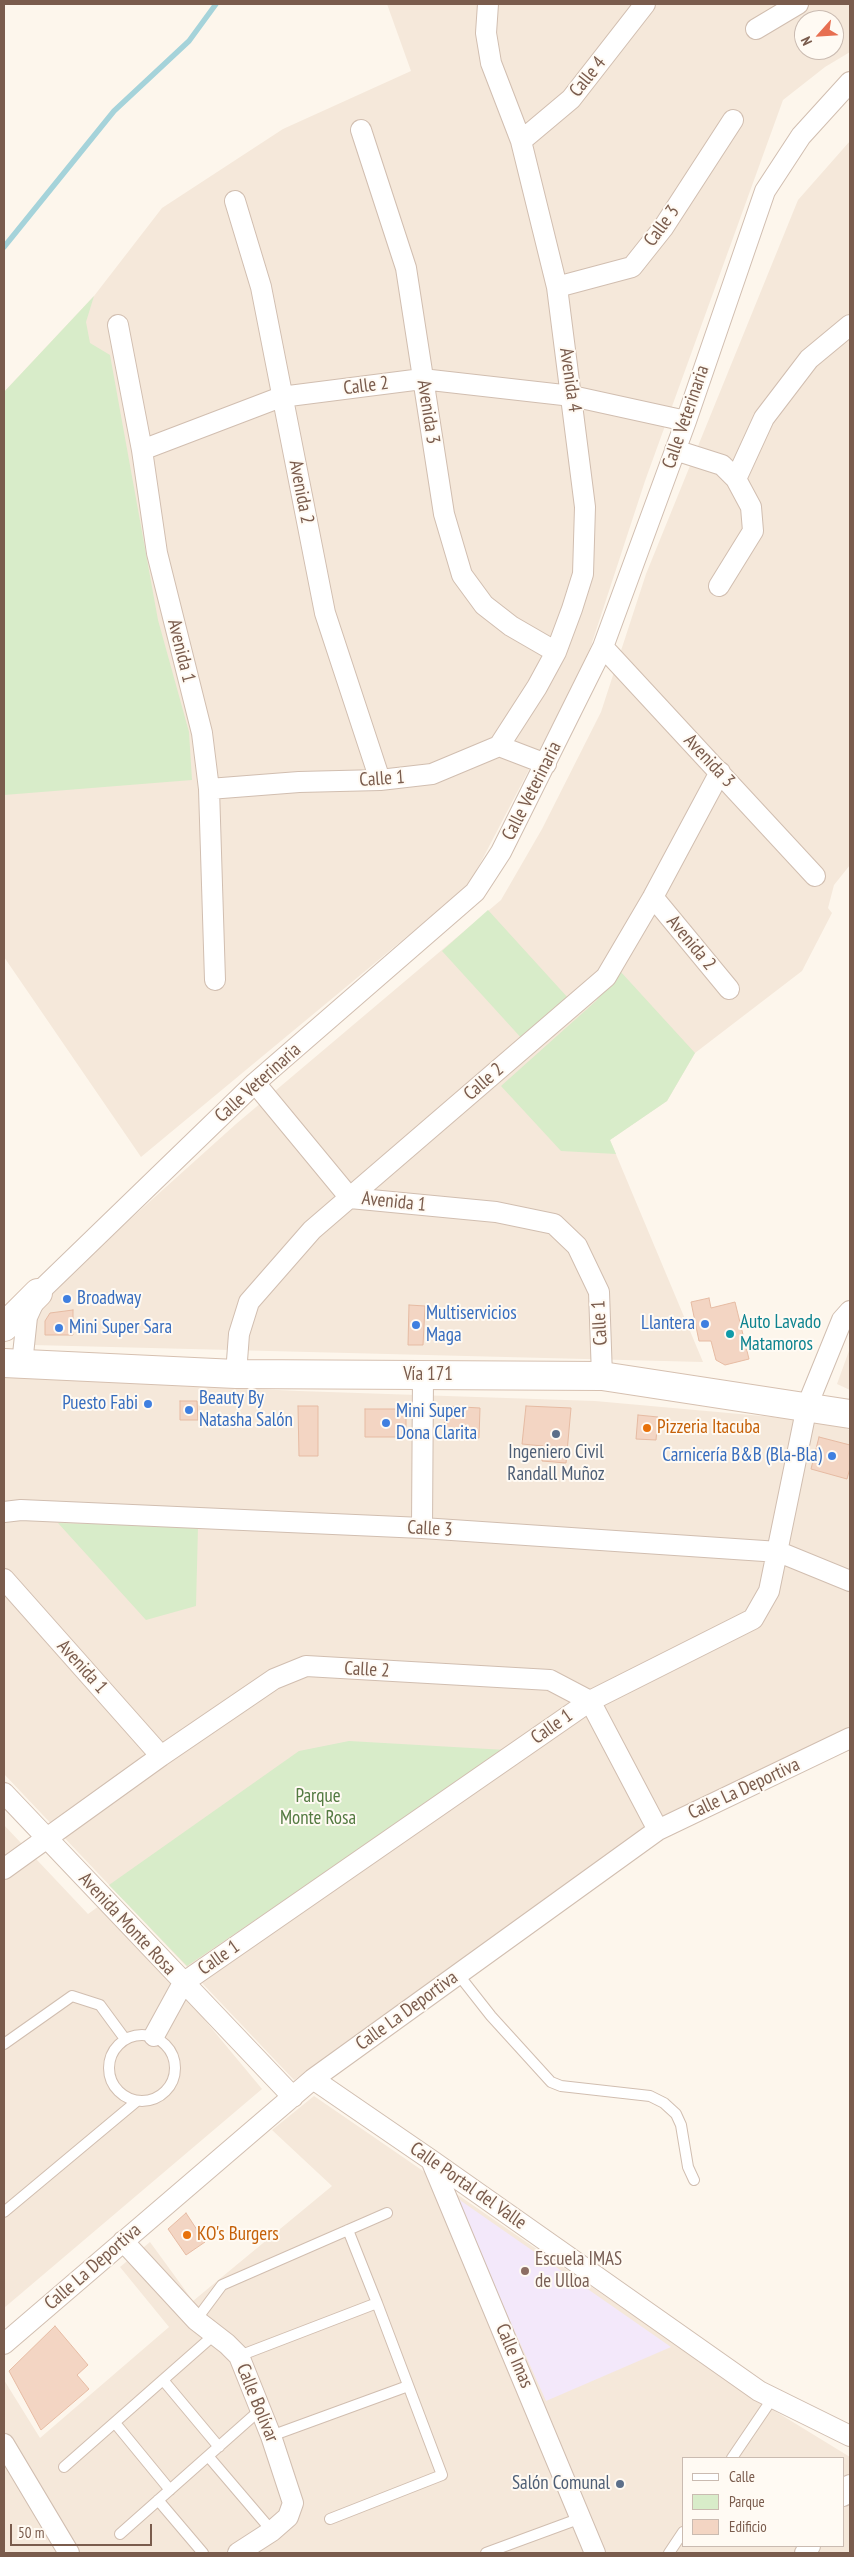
<!DOCTYPE html>
<html>
<head>
<meta charset="utf-8">
<style>
	body { margin:0 }
	#map { position:relative; width:854px; height:2557px; overflow:hidden; background:#fdf6ec; font-family:"PT Sans Narrow",sans-serif }
	canvas { display:block }
	.frame { position:absolute; inset:0; border:5px solid #7a5c4d; pointer-events:none }
	.legend { position:absolute; left:682px; top:2457px; width:162px; height:90px; box-sizing:border-box; background:#fffaf3; border:1px solid #cabbb1; margin:0; padding:6px 9px; list-style:none; font-size:15px; color:#7a5c4d }
	.legend li { display:flex; align-items:center; gap:10px; height:25px }
	.legend b { width:25px; border:1px solid #cabbb1 }
	.north { position:absolute; left:794px; top:10px; width:50px; height:50px; box-sizing:border-box; background:#fffaf3; border:1px solid #cabbb1; border-radius:50%; rotate:244deg; font-size:14px; font-weight:700; line-height:20px; text-align:center; color:#7a5c4d }
	.north::after { content:''; display:block; margin:auto; width:18px; height:22px; background:#e76f51; clip-path:polygon(50% 0,100% 100%,50% 72%,0 100%) }
	.scale { position:absolute; left:10px; top:2524px; width:142px; height:22px; box-sizing:border-box; border:2px solid #7a5c4d; border-top:0; padding-left:6px; font-size:15px; line-height:18px; white-space:nowrap; color:#7a5c4d; -webkit-text-stroke:4px #fffaf3; paint-order:stroke }
</style>
</head>
<body>
<div id="map">
<canvas width="854" height="2557"></canvas>
<div class="frame"></div>
<ul class="legend">
<li><b style="height:6px;background:#fff"></b>Calle</li>
<li><b style="height:14px;background:#d8ecc9"></b>Parque</li>
<li><b style="height:14px;background:#f3d5c3"></b>Edificio</li>
</ul>
<div class="north">N</div>
<div class="scale">50 m</div>
</div>
<script>
const c = document.querySelector('canvas').getContext('2d');
c.lineJoin = 'round';
function paint(path, color) {
  c.fillStyle = color;
  c.fill(path, 'evenodd');
}
function toPath(rows) {
  const path = new Path2D();
  for (const r of rows) {
    if (r.length === 3) {
      path.moveTo(r[0] + r[2], r[1]);
      path.arc(r[0], r[1], r[2], 0, 2 * Math.PI);
      continue;
    }
    path.moveTo(r[0], r[1]);
    for (let i = 2; i < r.length; i += 2) path.lineTo(r[i], r[i + 1]);
  }
  return path;
}
function strokePath(path, color, width, dash) {
  c.strokeStyle = color;
  c.lineWidth = width;
  c.lineCap = dash ? 'butt' : 'round';
  c.setLineDash(dash || []);
  c.stroke(path);
}
function drawText(font, color, halo, rows, align = 'center') {
  c.font = font + ' "PT Sans Narrow",sans-serif';
  c.lineWidth = 4;
  c.setLineDash([]);
  c.textBaseline = 'middle';
  c.strokeStyle = halo;
  c.fillStyle = color;
  for (const [text, x, y, turn = 0] of rows) {
    c.save();
    c.translate(x, y);
    c.rotate((+turn || 0) * Math.PI / 180);
    c.textAlign = isNaN(turn) ? turn : align;
    if (halo) c.strokeText(text, 0, 0);
    c.fillText(text, 0, 0);
    c.restore();
  }
}
paint(toPath([
	[387,4,850,4,850,52,825,67,783,100,645,481,587,658,469,885,141,1157,4,957,4,392,94,296,162,208,283,129,411,71],
	[804,20,834,20,834,50,804,50],
	[850,141,850,865,834,885,828,908,832,913,802,971,695,1053,667,1101,610,1140,703,1362,33,1345,34,1322,57,1285,236,1124,501,900,542,829,601,712,646,574,798,200],
	[850,1348,850,1390,837,1384],
	[4,1377,299,1391,595,1401,829,1422,850,1430,850,1732,653,1827,294,2080,4,1774],
	[4,1825,88,1914,106,1901,262,2089,4,2308],
	[314,2096,752,2397,850,2457,850,2553,4,2553,4,2380,40,2438,169,2327,120,2267,150,2242,193,2301,332,2186,272,2130],
	[683,2458,843,2458,843,2546,683,2546]
]), '#f5e8da');
paint(toPath([
	[454,2196,671,2347,546,2401]
]), '#f3e8fa');
paint(toPath([
	[94,296,86,322,90,343,110,355,158,620,189,732,192,780,4,795,4,392],
	[488,910,569,999,524,1041,442,951],
	[620,971,695,1053,667,1101,610,1140,616,1154,561,1151,501,1086,596,1001],
	[58,1523,198,1527,196,1606,146,1620],
	[349,1741,506,1750,187,1966,109,1885,299,1751]
]), '#d8ecc9');
strokePath(toPath([
	[4,247,114,111,189,41,216,4]
]), '#a5d3da', 5.5);
const building = toPath([
	[709,1298,711,1308,735,1302,749,1359,725,1365,716,1360,711,1341,699,1341,691,1302,709,1298],
	[409,1305,425,1306,423,1345,408,1345,409,1305],
	[73,1310,73,1335,45,1335,45,1321,50,1313,73,1310],
	[180,1401,197,1401,198,1420,180,1420,180,1401],
	[298,1406,318,1406,318,1456,299,1456,298,1406],
	[445,1406,480,1408,479,1438,444,1436,445,1406],
	[526,1406,571,1408,566,1463,542,1461,543,1446,522,1444,526,1406],
	[365,1409,406,1409,406,1437,365,1437,365,1409],
	[638,1415,658,1417,656,1440,636,1439,638,1415],
	[819,1437,850,1445,850,1468,847,1479,811,1469,819,1437],
	[186,2213,205,2242,186,2255,168,2229,186,2213],
	[55,2326,88,2365,77,2375,89,2389,41,2430,9,2371,55,2326]
]);
paint(building, '#f3d5c3');
strokePath(building, '#e6bba3', 1);
const lane = toPath([
	[458,1974,491,2016,551,2082,561,2086,650,2096,664,2103,676,2114,681,2125,688,2167,694,2180],
	[142,2068,33],
	[4,2044,72,1996,100,2005,125,2039],
	[4,2212,137,2101],
	[348,2230,377,2303],
	[196,2320,222,2285,387,2213],
	[239,2356,377,2303,442,2475,330,2519],
	[163,2380,219,2447],
	[115,2423,170,2490],
	[271,2436,408,2386],
	[208,2456,272,2531],
	[732,2458,772,2399],
	[64,2467,214,2335],
	[158,2500,203,2553],
	[120,2534,260,2410],
	[486,2553,581,2518],
	[669,2553,683,2532]
]);
const street = toPath([
	[488,4,486,33,491,63,521,141,557,287,585,507,583,574,572,609,556,652,537,687,499,746],
	[756,29,798,4],
	[361,130,406,268,444,514,462,575,484,605,511,626,556,652],
	[521,141,571,99,645,4],
	[235,201,261,287,325,613,380,780],
	[557,287,632,267,663,228,733,120],
	[118,325,142,450,157,553,202,733,209,789,215,980],
	[142,450,281,397,422,379,572,396,686,421],
	[675,450,722,465,736,479,751,507,753,531,719,586],
	[736,479,764,418,809,359,850,325],
	[603,647,815,876],
	[209,789,299,782,380,780,432,774,499,746,546,764],
	[653,897,729,989],
	[255,1083,350,1198,496,1212,554,1224,577,1246,599,1292,602,1376],
	[22,1364,27,1317,38,1293,255,1083,475,892,501,852,603,647,686,421,765,191,801,136,850,82],
	[236,1374,239,1334,249,1302,312,1230,606,977,653,897,720,772],
	[4,1512,21,1510,422,1528,779,1552,850,1581],
	[422,1528,423,1375],
	[4,1579,161,1756],
	[4,1793,293,2097],
	[4,1869,161,1756,274,1679,306,1666,550,1680,590,1701,658,1830],
	[154,2036,183,1983,590,1701,753,1619,769,1591,807,1406,842,1320,850,1311],
	[313,2079,431,2160,759,2391,850,2436],
	[431,2160,595,2553],
	[123,2241,196,2320,227,2344,239,2356,271,2436,293,2503,288,2517,272,2531,238,2553],
	[4,2344,313,2079,658,1830,850,1738],
	[4,2444,69,2553],
	[843,2496,850,2485],
	[805,2553,810,2546]
]);
const secondary = toPath([
	[4,1327,38,1293],
	[4,1363,236,1374,602,1376,850,1414]
]);
strokePath(lane, '#d1beb0', 12);
strokePath(street, '#d1beb0', 22);
strokePath(secondary, '#d6c0b0', 30);
strokePath(lane, '#fff', 10);
strokePath(street, '#fff', 20);
strokePath(secondary, '#fff', 28);
for (const [x, y, r, color] of [
	[67,1299,5,"#3f7fe0"],
	[705,1324,5,"#3f7fe0"],
	[416,1325,5,"#3f7fe0"],
	[59,1328,5,"#3f7fe0"],
	[730,1334,5,"#0f9aa8"],
	[148,1404,5,"#3f7fe0"],
	[189,1410,5,"#3f7fe0"],
	[386,1423,5,"#3f7fe0"],
	[647,1428,5,"#e8710a"],
	[556,1434,5,"#5c6f8a"],
	[832,1456,5,"#3f7fe0"],
	[187,2235,5,"#e8710a"],
	[525,2271,5,"#8d6e63"],
	[620,2484,5,"#5c6f8a"]
]) {
  const dot = new Path2D();
  dot.arc(x, y, r, 0, 2 * Math.PI);
  c.fillStyle = color;
  c.fill(dot);
  strokePath(dot, '#fffaf3', 2);
}
drawText('19px', '#7a5c4d', '#fffaf3', [
	["Calle 4",588,77,-51],
	["Calle 3",662,226,-54],
	["Avenida 4",570,380,82],
	["Calle 2",366,386,-7],
	["Avenida 3",428,412,81],
	["Calle Veterinaria",686,417,-71],
	["Avenida 2",301,492,79],
	["Avenida 1",181,651,76],
	["Avenida 3",709,761,47],
	["Calle 1",382,779,-4],
	["Calle Veterinaria",532,791,-63],
	["Avenida 2",691,943,50],
	["Calle 2",484,1082,-41],
	["Calle Veterinaria",258,1083,-42],
	["Avenida 1",394,1202,6],
	["Calle 1",600,1323,-93],
	["Vía 171",428,1375],
	["Calle 3",430,1529,3],
	["Avenida 1",82,1667,48],
	["Calle 2",367,1670,3],
	["Calle 1",552,1727,-35],
	["Calle La Deportiva",744,1789,-25],
	["Avenida Monte Rosa",127,1924,47],
	["Calle 1",219,1958,-35],
	["Calle La Deportiva",407,2011,-36],
	["Calle Portal del Valle",468,2186,35],
	["Calle La Deportiva",93,2267,-41],
	["Calle Imas",514,2356,67],
	["Calle Bolívar",257,2403,68]
]);
drawText('19px', '#366cbe', '#fffaf3', [
	["Broadway",77,1299],
	["Multiservicios",426,1314],
	["Maga",426,1336],
	["Llantera",695,1324,"right"],
	["Mini Super Sara",69,1328],
	["Beauty By",199,1399],
	["Natasha Salón",199,1421],
	["Puesto Fabi",138,1404,"right"],
	["Mini Super",396,1412],
	["Dona Clarita",396,1434],
	["Carnicería B&B (Bla-Bla)",822,1456,"right"]
], 'left');
drawText('19px', '#0d838f', '#fffaf3', [
	["Auto Lavado",740,1323],
	["Matamoros",740,1345]
], 'left');
drawText('19px', '#c56008', '#fffaf3', [
	["Pizzeria Itacuba",657,1428],
	["KO's Burgers",197,2235]
], 'left');
drawText('19px', '#4e5e75', '#fffaf3', [
	["Ingeniero Civil",556,1453],
	["Randall Muñoz",556,1475],
	["Salón Comunal",610,2484,"right"]
]);
drawText('19px', '#537a41', '#fffaf3', [
	["Parque",318,1797],
	["Monte Rosa",318,1819]
]);
drawText('19px', '#785e54', '#fffaf3', [
	["Escuela IMAS",535,2260],
	["de Ulloa",535,2282]
], 'left');
</script>
</body>
</html>
